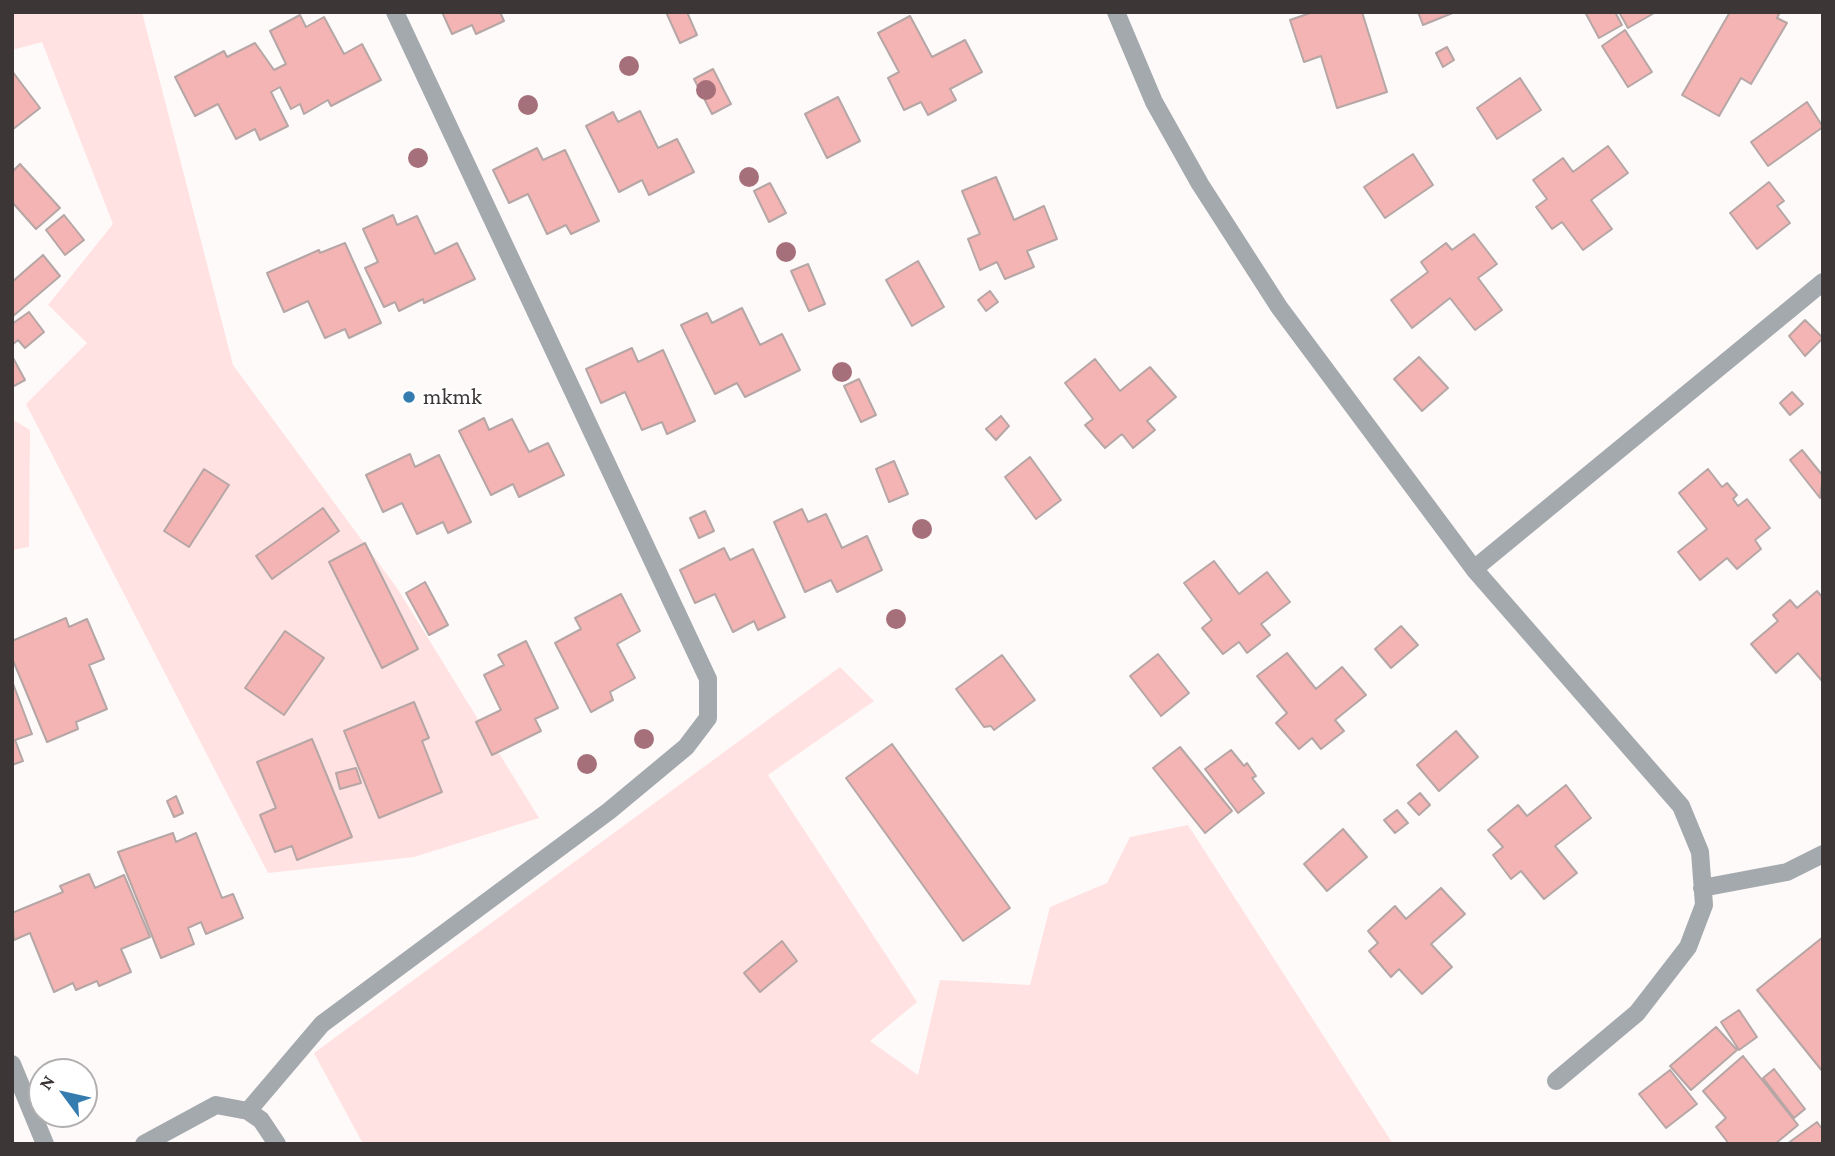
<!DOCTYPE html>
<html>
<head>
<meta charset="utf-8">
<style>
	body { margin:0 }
	#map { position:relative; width:1835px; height:1156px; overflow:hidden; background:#fefafa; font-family:"Crimson Pro",serif }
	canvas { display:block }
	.frame { position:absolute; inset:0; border:14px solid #3d3636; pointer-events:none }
	.north { position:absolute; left:28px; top:1058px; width:70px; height:70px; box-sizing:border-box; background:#fff; border:2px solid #b1afaf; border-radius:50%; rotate:303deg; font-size:19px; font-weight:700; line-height:28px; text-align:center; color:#3d3636 }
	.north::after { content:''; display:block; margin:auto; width:24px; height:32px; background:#347bb0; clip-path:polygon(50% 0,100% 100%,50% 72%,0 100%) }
</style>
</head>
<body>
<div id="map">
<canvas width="1835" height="1156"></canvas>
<div class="frame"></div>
<div class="north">N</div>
</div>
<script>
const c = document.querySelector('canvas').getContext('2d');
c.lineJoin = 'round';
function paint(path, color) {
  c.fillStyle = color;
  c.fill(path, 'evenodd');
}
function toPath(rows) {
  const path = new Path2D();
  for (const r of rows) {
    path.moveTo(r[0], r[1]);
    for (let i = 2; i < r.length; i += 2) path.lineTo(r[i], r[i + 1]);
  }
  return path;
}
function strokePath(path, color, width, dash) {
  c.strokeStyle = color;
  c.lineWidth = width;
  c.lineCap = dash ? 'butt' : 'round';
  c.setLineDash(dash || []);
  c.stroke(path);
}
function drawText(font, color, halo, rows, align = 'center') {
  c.font = font + ' "Crimson Pro",serif';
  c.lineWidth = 5;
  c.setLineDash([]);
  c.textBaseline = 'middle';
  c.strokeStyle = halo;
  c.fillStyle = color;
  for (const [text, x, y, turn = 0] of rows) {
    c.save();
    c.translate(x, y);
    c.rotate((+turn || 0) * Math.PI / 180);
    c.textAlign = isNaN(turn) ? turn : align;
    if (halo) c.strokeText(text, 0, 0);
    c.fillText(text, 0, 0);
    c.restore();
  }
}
paint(toPath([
	[12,12,142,12,233,365,397,588,539,818,414,857,268,873,26,404,87,343,48,305,113,224,42,42,12,50],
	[12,419,30,430,29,547,12,550],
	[840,667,874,701,768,775,917,1002,870,1041,918,1075,940,980,1030,985,1050,907,1107,883,1130,837,1188,825,1393,1144,363,1144,314,1053]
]), '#ffe2e1');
const building = toPath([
	[442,12,500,12,504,21,476,34,472,25,452,34,442,12],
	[666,12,687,12,697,35,680,43,666,12],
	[1313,12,1362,12,1387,92,1337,108,1321,56,1304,62,1290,20,1313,12],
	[1418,12,1455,12,1423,25,1418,12],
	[1585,12,1615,12,1622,25,1599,38,1585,12],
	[1619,12,1656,12,1628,28,1619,12],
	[1730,12,1780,12,1777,18,1787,23,1751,84,1741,78,1719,116,1682,95,1730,12],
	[300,15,306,27,324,17,344,54,362,44,381,80,331,106,328,100,304,114,300,104,291,109,280,87,271,92,288,126,260,140,255,129,236,139,218,104,195,116,175,77,224,51,227,57,255,43,274,70,286,64,270,31,300,15],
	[910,16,932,57,965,40,982,72,950,89,956,100,928,115,921,102,904,110,888,78,899,72,878,33,910,16],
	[1625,30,1652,72,1628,87,1602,46,1625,30],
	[1447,47,1454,60,1443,67,1436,53,1447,47],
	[713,69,731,104,712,114,694,79,713,69],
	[12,71,40,108,12,130,12,71],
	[1520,78,1541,110,1497,139,1477,108,1520,78],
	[838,97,860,141,827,158,805,114,838,97],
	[1807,102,1823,127,1768,166,1751,142,1807,102],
	[640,111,658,148,677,139,694,172,649,195,642,180,619,192,586,126,613,112,618,122,640,111],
	[1608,146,1628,173,1591,200,1612,229,1583,250,1562,222,1552,229,1536,207,1547,199,1533,180,1563,158,1573,172,1608,146],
	[537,148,543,160,565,150,599,221,571,234,566,225,547,234,528,194,509,203,493,170,537,148],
	[1413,154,1433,185,1385,218,1364,187,1413,154],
	[20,164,60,208,36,229,12,202,12,172,20,164],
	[996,177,1014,220,1044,206,1057,239,1027,251,1034,267,1005,279,997,262,980,270,968,239,980,234,962,191,996,177],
	[1769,182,1784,201,1777,206,1790,223,1757,249,1730,213,1769,182],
	[770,183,786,213,769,222,754,191,770,183],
	[64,215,84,240,65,255,46,230,64,215],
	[393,215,397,225,417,216,435,254,457,243,475,279,424,303,423,299,399,311,395,302,384,307,365,268,378,262,363,229,393,215],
	[1474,234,1497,264,1478,278,1502,310,1475,330,1450,298,1412,328,1391,300,1428,272,1421,262,1446,243,1452,250,1474,234],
	[345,243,381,323,349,338,345,329,325,338,308,301,284,312,267,273,319,250,320,253,345,243],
	[43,255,60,276,12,317,12,282,43,255],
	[918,261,944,307,912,326,886,280,918,261],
	[808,264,825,304,809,311,791,271,808,264],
	[990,291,998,302,986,311,978,300,990,291],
	[742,308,760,345,782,334,800,370,745,397,737,383,715,394,681,325,707,313,712,323,742,308],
	[29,312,44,332,25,348,18,340,12,345,12,324,29,312],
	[1805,320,1823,338,1805,356,1789,336,1805,320],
	[632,348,638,362,663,350,695,421,667,434,662,422,642,430,625,392,601,403,586,369,632,348],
	[12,356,25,380,12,387,12,356],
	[1419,357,1448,388,1422,411,1394,379,1419,357],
	[1095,359,1120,391,1150,367,1176,397,1147,421,1155,430,1133,448,1122,434,1105,448,1085,425,1093,419,1065,383,1095,359],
	[859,379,876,415,861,422,844,386,859,379],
	[1792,392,1803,404,1790,415,1780,403,1792,392],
	[1001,416,1009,426,996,440,986,429,1001,416],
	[484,418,489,430,512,419,529,452,548,443,564,475,519,497,513,484,491,495,459,431,484,418],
	[1802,450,1823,476,1820,498,1790,460,1802,450],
	[410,454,415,467,439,455,471,522,448,533,443,522,417,534,402,503,383,512,366,475,410,454],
	[1030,457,1061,500,1036,519,1005,477,1030,457],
	[894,461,908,494,889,502,876,469,894,461],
	[204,469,229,485,189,547,164,531,204,469],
	[1708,469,1722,487,1727,483,1737,495,1733,499,1738,506,1747,499,1770,528,1755,540,1761,549,1737,569,1727,558,1700,580,1678,552,1707,529,1679,493,1708,469],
	[323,508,339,531,272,579,256,556,323,508],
	[802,509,808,522,826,514,842,548,867,536,882,570,837,592,831,580,805,592,774,522,802,509],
	[705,511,714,531,699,538,690,518,705,511],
	[365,543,418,649,382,668,329,562,365,543],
	[724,548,730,560,753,549,785,617,758,630,754,621,733,632,715,594,695,603,680,570,724,548],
	[1214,561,1239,594,1267,572,1290,602,1261,624,1270,635,1247,653,1239,642,1223,654,1202,628,1212,620,1184,583,1214,561],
	[425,582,448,625,429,635,406,593,425,582],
	[1817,591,1823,598,1823,682,1798,653,1776,673,1751,644,1778,621,1773,615,1790,600,1797,608,1817,591],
	[621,594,640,631,617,644,635,678,610,692,613,700,591,712,555,643,581,629,575,618,621,594],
	[66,618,69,627,87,619,104,659,89,665,107,709,76,722,78,729,47,742,12,658,12,641,66,618],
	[1401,626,1418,645,1391,668,1375,649,1401,626],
	[285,631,324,658,284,715,245,688,285,631],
	[526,641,558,708,535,719,541,731,492,755,476,722,501,710,484,675,504,665,498,655,526,641],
	[1287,653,1316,689,1342,667,1366,695,1335,720,1344,731,1321,749,1312,738,1299,749,1276,723,1287,713,1257,676,1287,653],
	[1158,654,1189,693,1161,716,1130,676,1158,654],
	[1002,655,1035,700,994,730,991,726,984,727,956,689,1002,655],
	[12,681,32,734,15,740,23,761,12,765,12,681],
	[414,702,429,738,422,741,442,792,379,818,344,731,414,702],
	[1456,731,1478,757,1439,791,1417,765,1456,731],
	[312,739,352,837,297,860,292,846,275,852,260,815,276,808,257,762,312,739],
	[892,744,1010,908,963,941,846,778,892,744],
	[1180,747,1232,811,1205,833,1153,768,1180,747],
	[1231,750,1244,766,1247,763,1256,776,1252,778,1264,793,1238,813,1205,769,1231,750],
	[356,768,361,783,340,789,336,773,356,768],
	[1566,785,1591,818,1555,846,1577,873,1544,899,1521,871,1511,879,1493,855,1503,847,1488,830,1518,805,1527,816,1566,785],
	[1420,793,1430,805,1419,815,1408,803,1420,793],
	[176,796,183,813,174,817,167,801,176,796],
	[1397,810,1408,823,1395,833,1384,820,1397,810],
	[1343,829,1367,857,1327,891,1304,864,1343,829],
	[173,833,176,842,196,833,222,898,233,894,243,918,206,934,201,922,188,928,194,944,161,958,118,852,173,833],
	[89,874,95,888,124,875,150,937,121,949,131,972,99,986,97,981,76,990,73,983,54,992,30,933,14,940,12,913,63,892,60,886,89,874],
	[1441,888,1465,914,1431,944,1452,967,1422,994,1399,969,1391,977,1369,951,1378,943,1368,931,1395,906,1406,919,1441,888],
	[1823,937,1823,1072,1757,990,1823,937],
	[782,941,797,961,760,992,744,973,782,941],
	[1739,1010,1757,1037,1739,1050,1721,1022,1739,1010],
	[1716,1027,1737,1050,1691,1090,1670,1066,1716,1027],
	[1743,1056,1798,1125,1775,1144,1729,1144,1716,1127,1726,1118,1703,1091,1743,1056],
	[1774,1069,1805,1109,1794,1118,1763,1078,1774,1069],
	[1670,1070,1697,1104,1666,1128,1639,1094,1670,1070],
	[1817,1122,1823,1130,1823,1144,1787,1144,1817,1122]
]);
paint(building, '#f3b4b3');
strokePath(building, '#b6a6a5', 2);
strokePath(toPath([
	[1116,12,1154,102,1200,184,1279,307,1474,569,1681,806,1700,852,1704,905,1688,947,1637,1013,1556,1081],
	[1474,569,1823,282],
	[1702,888,1787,872,1823,854],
	[12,1064,45,1144],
	[248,1111,322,1024,609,811,686,747,708,718,708,679,395,12],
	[144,1144,216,1105,248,1111,261,1120,277,1144]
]), '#a4a9ad', 18);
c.fillStyle = '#a5707a';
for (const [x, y] of [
	[629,66],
	[706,90],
	[528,105],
	[418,158],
	[749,177],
	[786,252],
	[842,372],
	[922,529],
	[896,619],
	[644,739],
	[587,764]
]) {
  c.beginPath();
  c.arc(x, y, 10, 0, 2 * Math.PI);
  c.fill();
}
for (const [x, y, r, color] of [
	[409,397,7,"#347bb0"]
]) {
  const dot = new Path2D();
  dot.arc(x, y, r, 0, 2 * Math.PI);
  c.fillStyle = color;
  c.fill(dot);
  strokePath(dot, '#fff', 2.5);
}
drawText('23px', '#3d3636', '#fff', [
	["mkmk",423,397]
], 'left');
</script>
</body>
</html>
